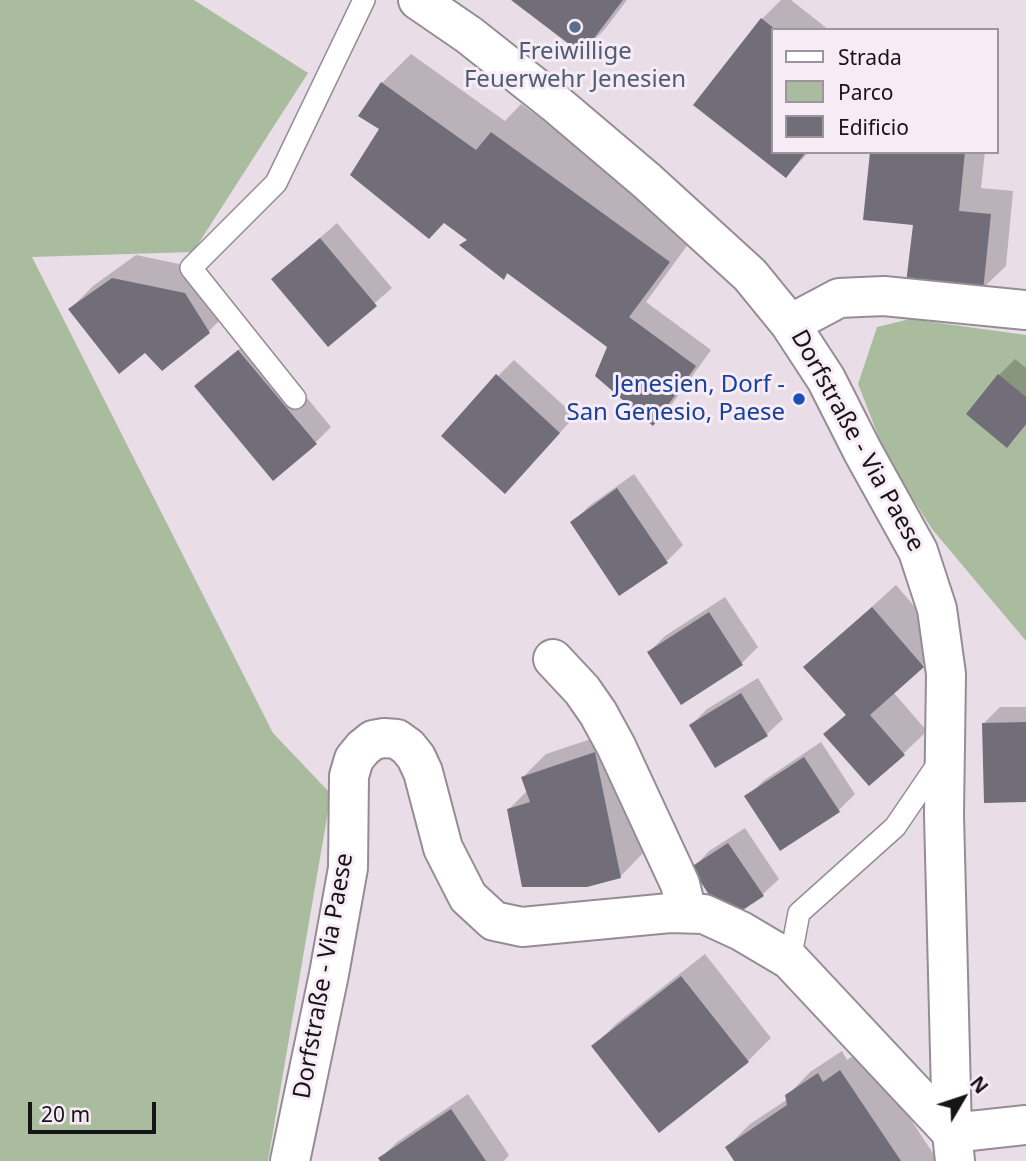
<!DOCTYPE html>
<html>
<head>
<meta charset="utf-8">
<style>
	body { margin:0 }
	#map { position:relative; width:1026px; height:1161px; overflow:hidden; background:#e9dee8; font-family:"Noto Sans",sans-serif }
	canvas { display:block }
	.legend { position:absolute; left:771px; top:28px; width:228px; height:126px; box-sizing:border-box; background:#f7ebf6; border:2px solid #9d959d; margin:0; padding:9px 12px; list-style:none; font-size:21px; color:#171417 }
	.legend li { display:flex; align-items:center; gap:14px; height:35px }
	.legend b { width:35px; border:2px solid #9d959d }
	.north { position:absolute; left:928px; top:1063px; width:70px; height:70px; -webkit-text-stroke:5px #f7ebf6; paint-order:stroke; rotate:51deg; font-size:19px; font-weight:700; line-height:28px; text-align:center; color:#171417 }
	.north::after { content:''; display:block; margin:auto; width:24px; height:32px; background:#171417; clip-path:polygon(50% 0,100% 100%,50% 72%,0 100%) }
	.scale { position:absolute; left:28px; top:1102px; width:128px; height:32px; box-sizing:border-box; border:4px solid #171417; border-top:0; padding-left:9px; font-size:21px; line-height:24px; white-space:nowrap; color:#171417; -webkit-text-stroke:5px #f7ebf6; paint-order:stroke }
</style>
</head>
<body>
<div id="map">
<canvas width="1026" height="1161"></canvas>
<ul class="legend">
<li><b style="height:9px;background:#fff"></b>Strada</li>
<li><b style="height:19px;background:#aabc9e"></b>Parco</li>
<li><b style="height:19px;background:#716e7a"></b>Edificio</li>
</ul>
<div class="north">N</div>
<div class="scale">20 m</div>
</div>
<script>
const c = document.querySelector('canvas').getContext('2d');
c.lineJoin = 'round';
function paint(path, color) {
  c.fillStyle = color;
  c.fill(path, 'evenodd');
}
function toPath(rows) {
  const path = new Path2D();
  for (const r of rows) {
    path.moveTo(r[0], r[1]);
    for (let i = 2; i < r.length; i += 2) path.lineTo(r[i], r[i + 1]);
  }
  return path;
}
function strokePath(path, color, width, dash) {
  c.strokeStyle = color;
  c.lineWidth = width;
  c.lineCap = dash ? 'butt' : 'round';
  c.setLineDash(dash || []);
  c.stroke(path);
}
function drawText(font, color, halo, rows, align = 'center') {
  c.font = font + ' "Noto Sans",sans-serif';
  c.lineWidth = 6;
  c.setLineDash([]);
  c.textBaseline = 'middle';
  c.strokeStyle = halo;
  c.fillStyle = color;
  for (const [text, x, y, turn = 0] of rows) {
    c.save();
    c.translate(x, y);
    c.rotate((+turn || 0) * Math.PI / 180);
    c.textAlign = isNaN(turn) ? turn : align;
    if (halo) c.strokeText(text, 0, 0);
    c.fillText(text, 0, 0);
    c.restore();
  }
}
paint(toPath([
	[0,0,194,0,308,73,193,252,32,257,273,733,331,794,268,1161,0,1161],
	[910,319,1026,335,1026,641,932,529,887,458,858,384,877,327]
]), '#aabc9e');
paint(toPath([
	[514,0,627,0,605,29,582,52],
	[781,0,791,0,829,30,772,30,772,152,809,152,786,176,696,104,762,19],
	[411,54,505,121,521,104,697,232,646,302,711,350,669,408,653,424,609,347,509,272,504,278,462,245,468,239,381,129,360,115,382,83],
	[872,152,985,152,981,188,1013,191,1006,266,982,289,915,224],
	[337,223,392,288,328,344,273,279],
	[136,255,208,270,232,308,209,331,145,350,70,309,93,286],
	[255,335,331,427,315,443,197,387],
	[1015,359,1026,368,1026,425,1007,446,999,375],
	[514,360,575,416,521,476,498,376],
	[634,474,683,545,667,561,573,522,589,506],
	[896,585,946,643,893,692,927,731,903,754,826,735,847,713,805,667],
	[725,597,758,647,742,663,682,702,649,652,665,636],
	[758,678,783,719,766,735,691,725,707,709],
	[1000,707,1026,707,1026,800,984,723],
	[618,730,643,853,620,877,508,810,528,790,523,777,546,754],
	[821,742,855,794,839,810,781,848,747,797,763,781],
	[745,828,779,879,762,895,693,868,709,851],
	[705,954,771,1038,748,1061,594,1046,617,1023],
	[864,1048,938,1161,736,1161,727,1147,750,1124,788,1099,787,1096,810,1072,842,1051,847,1060],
	[468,1094,509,1155,504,1161,383,1161,381,1158,397,1142]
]), '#0003');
paint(toPath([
	[511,0,623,0,582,54],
	[761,18,776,30,772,30,772,152,806,152,786,178,693,105],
	[381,82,476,150,491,132,670,262,629,317,696,366,653,426,595,376,607,347,507,273,504,280,459,245,467,240,444,223,429,239,350,175,379,129,358,116],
	[870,152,965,152,959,211,991,214,983,291,906,283,913,225,863,220],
	[320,238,377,306,328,347,271,279],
	[112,278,185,293,210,333,162,371,145,353,119,374,68,309],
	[238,350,317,444,273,481,194,386],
	[496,374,560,433,505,494,441,436],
	[998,374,1026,397,1026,424,1007,448,966,414],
	[617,488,668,563,619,596,570,522],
	[872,607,924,667,870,715,905,755,869,786,823,734,846,715,803,667],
	[709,612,743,665,681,705,647,652],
	[741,693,768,736,715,768,689,725],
	[1026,722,1026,802,984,803,982,723],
	[595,752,621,878,587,887,522,887,507,809,530,802,521,777],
	[804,757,840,812,780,851,744,796],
	[728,843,764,896,726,921,691,867],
	[681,976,749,1062,659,1133,591,1046],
	[840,1070,901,1161,734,1161,725,1147,787,1105,785,1095,818,1073,823,1082],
	[451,1109,486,1161,380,1161,378,1158]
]), '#716e7a');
const lane = toPath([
	[295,398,191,268,276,183,364,0],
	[790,960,799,913,895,827,940,761]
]);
const street = toPath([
	[418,0,469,35,555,103,647,181,750,275,790,324,826,379,863,452,918,551,937,609,946,674,944,815,952,1133,955,1161],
	[790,324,839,298,861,297,884,296,1026,310],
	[553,659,582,690,598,713,616,746,680,884,687,912],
	[290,1161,329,974,348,868,349,776,354,759,363,748,373,740,384,738,397,739,408,747,416,757,423,772,443,848,468,897,494,921,522,927,670,913,704,914,741,931,790,960,952,1133,1026,1125]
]);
strokePath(lane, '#968c95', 24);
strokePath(street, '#968c95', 42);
strokePath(lane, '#fff', 21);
strokePath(street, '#fff', 38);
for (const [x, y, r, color] of [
	[575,27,7,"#5c6f8a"],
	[799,399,7,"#1a4fb4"]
]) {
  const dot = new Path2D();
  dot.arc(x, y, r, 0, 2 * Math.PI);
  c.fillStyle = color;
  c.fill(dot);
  strokePath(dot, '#f7ebf6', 2.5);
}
drawText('24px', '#4e5e75', '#f7ebf6', [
	["Freiwillige",575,52],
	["Feuerwehr Jenesien",575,80]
]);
drawText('24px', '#164399', '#f7ebf6', [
	["Jenesien, Dorf -",785,385],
	["San Genesio, Paese",785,413]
], 'right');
drawText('24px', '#171417', '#f7ebf6', [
	["Dorfstraße - Via Paese",857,441,61],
	["Dorfstraße - Via Paese",324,976,-80]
]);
</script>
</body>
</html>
